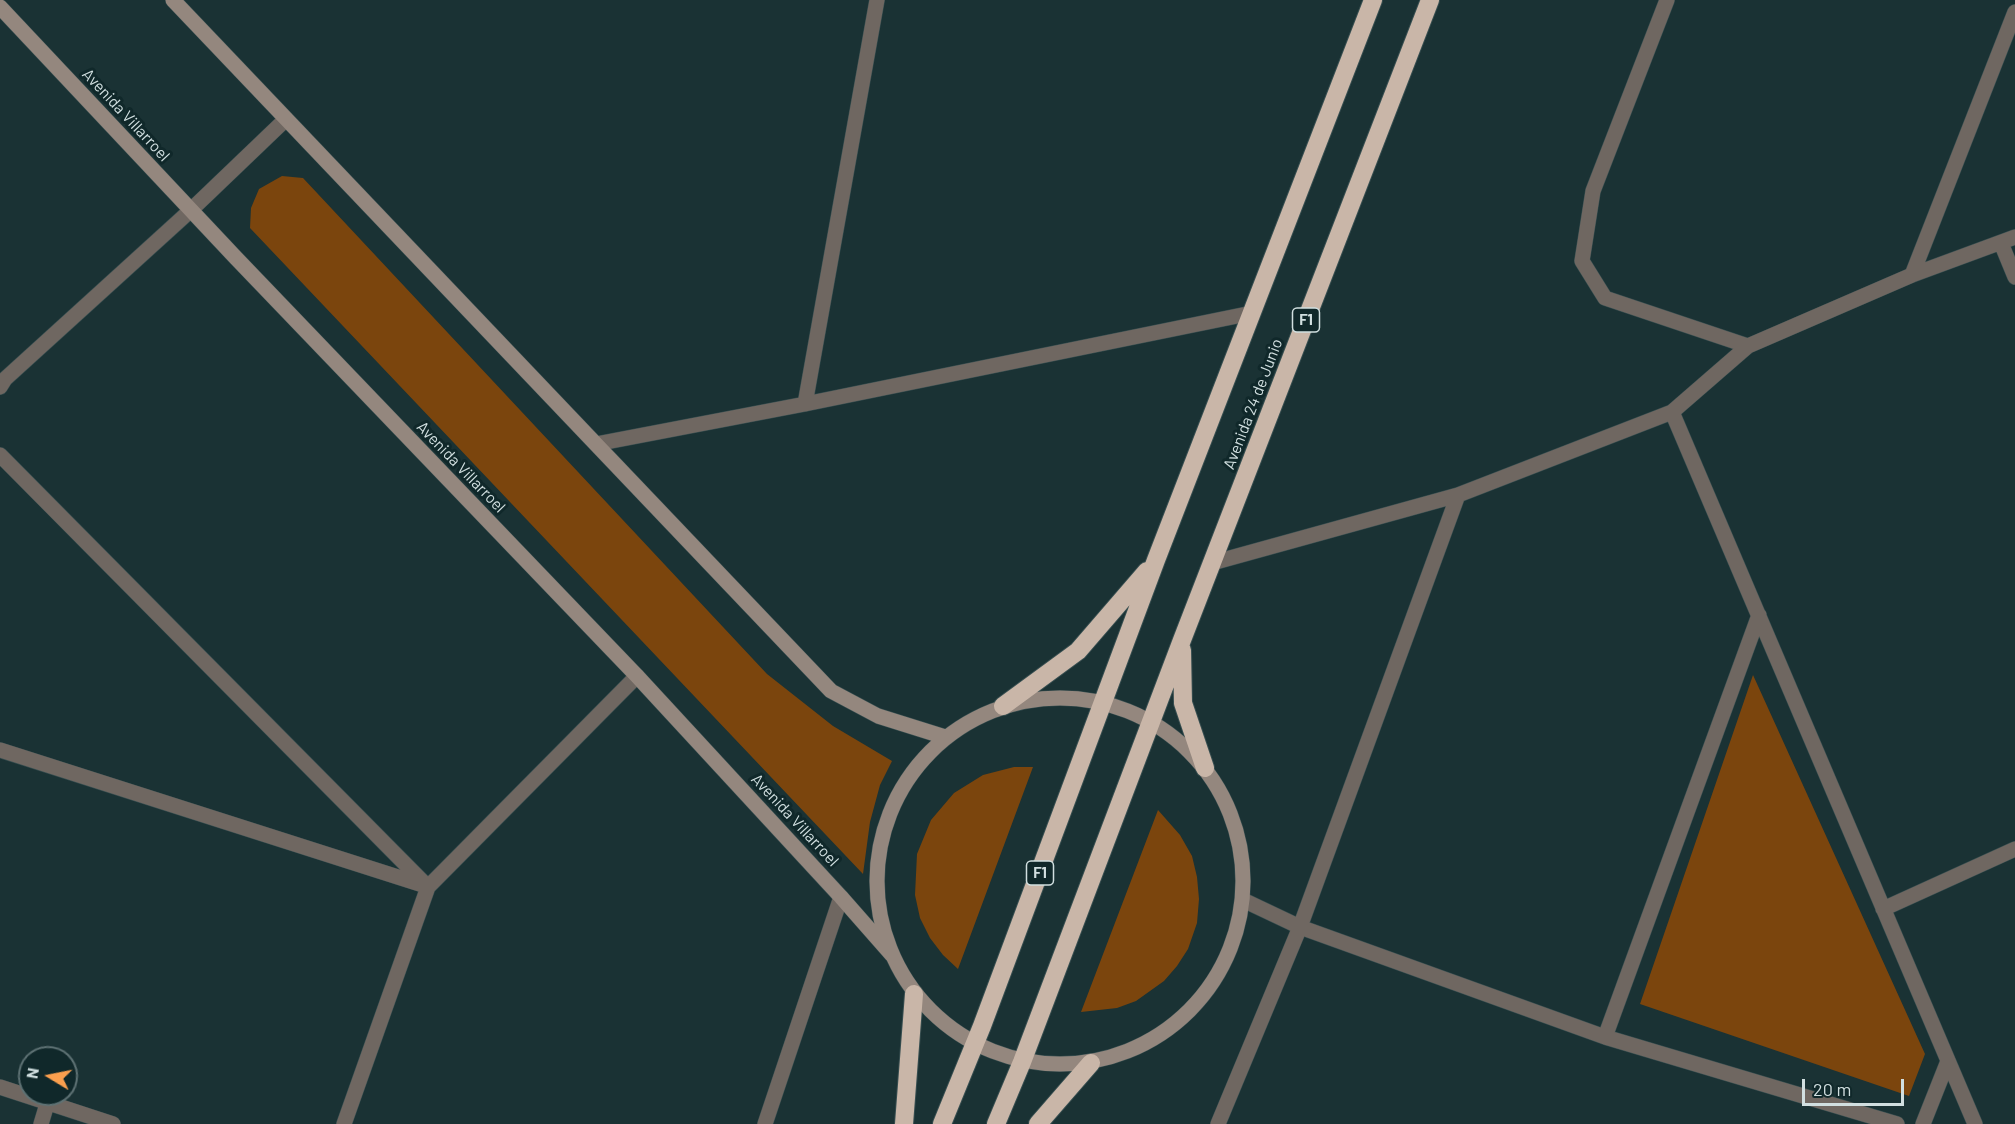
<!DOCTYPE html>
<html>
<head>
<meta charset="utf-8">
<style>
	body { margin:0 }
	#map { position:relative; width:2015px; height:1124px; overflow:hidden; background:#1a3234; font-family:Barlow,sans-serif }
	canvas { display:block }
	.north { position:absolute; left:18px; top:1046px; width:60px; height:60px; box-sizing:border-box; background:#10282a; border:2px solid #5d7173; border-radius:50%; rotate:280deg; font-size:16px; font-weight:700; line-height:24px; text-align:center; color:#d1dfe0 }
	.north::after { content:''; display:block; margin:auto; width:21px; height:27px; background:#fa9f4e; clip-path:polygon(50% 0,100% 100%,50% 72%,0 100%) }
	.scale { position:absolute; left:1802px; top:1079px; width:102px; height:27px; box-sizing:border-box; border:3px solid #d1dfe0; border-top:0; padding-left:8px; font-size:18px; line-height:21px; white-space:nowrap; color:#d1dfe0; -webkit-text-stroke:4px #10282a; paint-order:stroke }
</style>
</head>
<body>
<div id="map">
<canvas width="2015" height="1124"></canvas>
<div class="north">N</div>
<div class="scale">20 m</div>
</div>
<script>
const c = document.querySelector('canvas').getContext('2d');
c.lineJoin = 'round';
function paint(path, color) {
  c.fillStyle = color;
  c.fill(path, 'evenodd');
}
function toPath(rows) {
  const path = new Path2D();
  for (const r of rows) {
    if (r.length === 3) {
      path.moveTo(r[0] + r[2], r[1]);
      path.arc(r[0], r[1], r[2], 0, 2 * Math.PI);
      continue;
    }
    path.moveTo(r[0], r[1]);
    for (let i = 2; i < r.length; i += 2) path.lineTo(r[i], r[i + 1]);
  }
  return path;
}
function strokePath(path, color, width, dash) {
  c.strokeStyle = color;
  c.lineWidth = width;
  c.lineCap = dash ? 'butt' : 'round';
  c.setLineDash(dash || []);
  c.stroke(path);
}
function drawText(font, color, halo, rows, align = 'center') {
  c.font = font + ' Barlow,sans-serif';
  c.lineWidth = 6;
  c.setLineDash([]);
  c.textBaseline = 'middle';
  c.strokeStyle = halo;
  c.fillStyle = color;
  for (const [text, x, y, turn = 0] of rows) {
    c.save();
    c.translate(x, y);
    c.rotate((+turn || 0) * Math.PI / 180);
    c.textAlign = isNaN(turn) ? turn : align;
    if (halo) c.strokeText(text, 0, 0);
    c.fillText(text, 0, 0);
    c.restore();
  }
}
paint(toPath([
	[282,176,303,178,767,674,833,726,892,761,880,785,870,822,863,874,250,228,251,208,259,189],
	[1753,675,1925,1054,1909,1096,1640,1004],
	[1014,767,1033,767,958,969,943,955,930,938,920,918,915,895,917,854,931,820,954,793,983,775],
	[1158,810,1180,835,1192,856,1197,877,1199,899,1197,923,1188,949,1177,966,1164,981,1136,1001,1117,1008,1081,1012]
]), '#7b450d');
const street = toPath([
	[1667,0,1593,191,1582,261,1605,298,1748,346],
	[2001,243,2015,277],
	[1912,275,2015,12],
	[0,387,5,379,191,210,286,119],
	[805,404,877,0],
	[1672,412,1975,1124],
	[596,444,805,404,1252,313],
	[0,455,428,887],
	[1212,563,1458,495,1672,412,1748,346,1912,275,2015,237],
	[0,750,426,886],
	[1243,900,1300,927,1605,1037,1897,1124],
	[1883,909,2015,849],
	[1605,1037,1759,615],
	[0,1087,113,1124],
	[41,1124,47,1104],
	[344,1124,428,887,637,676],
	[765,1124,841,897],
	[1218,1124,1300,927,1458,495],
	[1923,1124,1948,1061]
]);
const secondary = toPath([
	[173,0,831,691,878,716,945,737],
	[0,7,236,258,637,676,841,897,892,955],
	[1060,881,183]
]);
const highway = toPath([
	[1182,650,1183,703,1205,768],
	[1003,706,1078,651,1147,571],
	[904,1124,914,994],
	[942,1124,982,1026,1156,560,1373,0],
	[996,1124,1022,1062,1182,640,1430,0],
	[1038,1124,1091,1063]
]);
strokePath(street, '#374e50', 16);
strokePath(secondary, '#374e50', 16);
strokePath(highway, '#374e50', 20);
strokePath(street, '#6f6761', 15);
strokePath(secondary, '#94877e', 15);
strokePath(highway, '#c9b6a8', 18);
for (const [x, y, w] of [
	[1306,320,27],
	[1040,873,27]
]) {
  const box = new Path2D();
  box.roundRect(x - w / 2, y - 12, w, 24, 4.5);
  c.fillStyle = '#10282a';
  c.fill(box);
  strokePath(box, '#d1dfe0', 1.5);
}
drawText('bold 15px', '#d1dfe0', null, [
	["F1",1306,320],
	["F1",1040,873]
]);
drawText('16px', '#d1dfe0', '#10282a', [
	["Avenida Villarroel",126,115,47],
	["Avenida 24 de Junio",1253,404,-69],
	["Avenida Villarroel",461,467,46],
	["Avenida Villarroel",795,820,47]
]);
</script>
</body>
</html>
